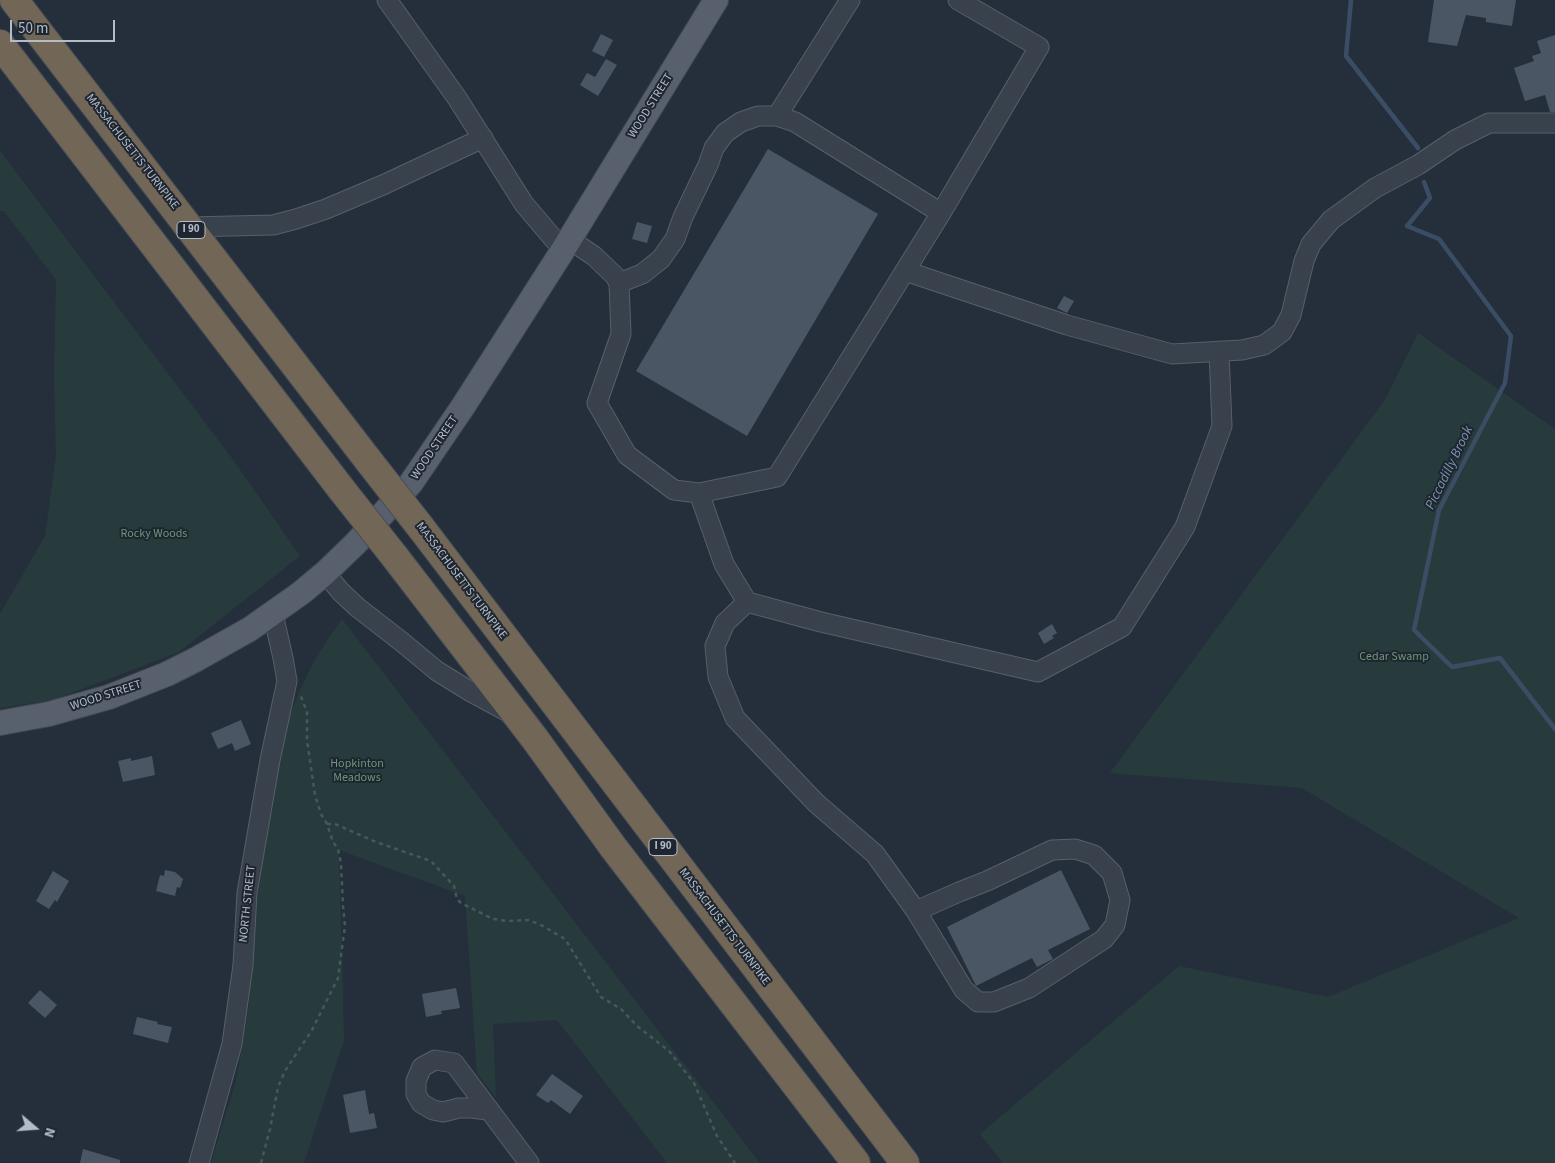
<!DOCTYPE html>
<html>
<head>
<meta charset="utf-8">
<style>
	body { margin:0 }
	#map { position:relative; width:1555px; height:1163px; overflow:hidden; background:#252f3c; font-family:"Source Sans 3",sans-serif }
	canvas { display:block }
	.north { position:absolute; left:10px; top:1103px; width:50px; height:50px; -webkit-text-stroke:4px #1e2631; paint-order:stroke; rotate:108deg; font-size:14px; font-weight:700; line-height:20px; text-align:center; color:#b4bcc7 }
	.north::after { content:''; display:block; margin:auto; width:18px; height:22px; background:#b4bcc7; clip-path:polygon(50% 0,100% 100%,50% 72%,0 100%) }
	.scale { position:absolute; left:10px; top:20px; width:105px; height:22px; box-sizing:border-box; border:2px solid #b4bcc7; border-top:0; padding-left:6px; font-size:15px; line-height:18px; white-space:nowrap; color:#b4bcc7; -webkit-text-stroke:4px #1e2631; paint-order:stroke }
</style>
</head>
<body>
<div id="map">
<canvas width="1555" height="1163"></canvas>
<div class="north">N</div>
<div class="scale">50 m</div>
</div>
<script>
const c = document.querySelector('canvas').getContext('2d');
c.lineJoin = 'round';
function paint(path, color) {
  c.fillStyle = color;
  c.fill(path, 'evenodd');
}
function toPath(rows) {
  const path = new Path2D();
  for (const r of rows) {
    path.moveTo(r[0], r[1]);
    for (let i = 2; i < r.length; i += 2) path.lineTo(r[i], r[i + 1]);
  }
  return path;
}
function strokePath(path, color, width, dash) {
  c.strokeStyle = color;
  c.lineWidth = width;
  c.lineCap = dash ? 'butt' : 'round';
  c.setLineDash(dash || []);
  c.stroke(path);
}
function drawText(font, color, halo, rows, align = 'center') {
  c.font = font + ' "Source Sans 3",sans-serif';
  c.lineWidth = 4;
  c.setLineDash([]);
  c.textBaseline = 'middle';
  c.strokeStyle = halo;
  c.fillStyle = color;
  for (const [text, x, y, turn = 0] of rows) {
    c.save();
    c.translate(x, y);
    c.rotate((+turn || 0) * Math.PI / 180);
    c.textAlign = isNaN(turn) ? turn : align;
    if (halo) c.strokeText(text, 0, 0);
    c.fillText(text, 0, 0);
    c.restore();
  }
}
paint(toPath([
	[0,151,234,461,300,556,179,652,53,700,0,708,0,614,45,536,56,456,54,376,56,280,4,211,0,211],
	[1418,333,1555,429,1555,1163,1003,1163,980,1134,1179,966,1328,997,1519,918,1302,788,1110,773,1385,400],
	[342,619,760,1163,667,1163,557,1020,493,1024,496,1098,477,1073,465,896,339,850,344,1040,304,1163,211,1163,235,1084,241,1053,248,1010,253,963,256,909,271,799,288,719,298,695,310,669,326,642]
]), '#273b3d');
strokePath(toPath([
	[1351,0,1346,56,1418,148],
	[1424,182,1430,198,1407,226,1439,239,1511,336,1505,383,1439,510,1414,630,1452,667,1500,658,1555,729]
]), '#3b4d64', 4.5);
paint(toPath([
	[1434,0,1516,0,1512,26,1486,22,1486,18,1466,15,1457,46,1428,42],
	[601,34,613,40,604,57,592,51],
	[1555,35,1555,112,1550,112,1545,95,1525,101,1514,68,1534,61,1532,56,1541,53,1537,41],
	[606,59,617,65,598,96,580,85,587,73,595,77],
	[768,149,878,214,747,436,636,371],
	[637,222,652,226,647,243,632,239],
	[1064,296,1074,301,1067,313,1057,308],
	[1052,624,1057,633,1052,636,1054,638,1044,644,1038,633],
	[241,720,251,744,235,751,232,743,218,749,211,733],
	[152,756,155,775,123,782,118,761,131,758,131,761],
	[165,870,175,872,183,879,180,888,177,887,175,896,156,891,160,875,164,876],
	[1061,870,1090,929,1048,950,1053,959,1037,967,1032,958,976,986,947,927],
	[53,871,69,881,57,902,55,900,49,909,36,901],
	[456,988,460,1008,441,1011,442,1014,426,1017,422,994],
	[40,990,57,1005,45,1018,28,1003],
	[137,1017,158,1022,157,1024,172,1027,168,1043,133,1034],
	[552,1074,583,1096,570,1114,551,1100,548,1103,536,1095],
	[365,1090,369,1114,374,1113,377,1128,350,1133,343,1095],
	[83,1149,120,1160,120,1163,80,1163]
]), '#4b5664');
const minor = toPath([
	[387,0,457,98,524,204,563,250],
	[777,116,850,0],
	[941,213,1039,47,958,0],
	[189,227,273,225,296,219,326,209,385,184,483,138],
	[569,239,594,256,615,276,619,283,621,334,597,403,627,455,674,490,699,493,724,564,747,602,821,622,1038,672,1122,627,1185,527,1222,426,1219,351],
	[905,271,1067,325,1172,354,1242,350,1264,345,1282,332,1291,315,1304,261,1311,244,1331,220,1375,188,1418,165,1455,140,1489,123,1555,123],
	[619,283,642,274,661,259,675,239,683,217,708,165,714,148,725,133,741,122,758,116,777,116,795,122,941,213,777,477,699,493],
	[325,573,341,592,357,607,402,642,437,671,471,692,510,713],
	[747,602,725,623,715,646,718,677,735,718,816,803,875,854,916,911,959,892,987,881,1052,850,1075,849,1094,855,1112,873,1120,900,1115,925,1104,939,1029,988,994,1002,978,1002,964,990,916,911],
	[488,1110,471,1108,459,1108,443,1112,433,1110,421,1103,416,1094,416,1081,422,1067,435,1060,454,1063,529,1163],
	[199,1163,232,1044,243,965,247,893,270,760,287,681,283,658,273,614]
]);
const major = toPath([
	[0,723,49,714,109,697,167,674,195,660,250,629,301,593,325,573,356,543,411,483,464,405,563,250,716,0]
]);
const highway = toPath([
	[14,0,368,460],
	[0,44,342,490],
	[422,529,905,1163],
	[395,557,535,739,613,847,856,1163]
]);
strokePath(minor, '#575f6a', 21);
strokePath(major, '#424a55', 26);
strokePath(highway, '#444c57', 30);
strokePath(toPath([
	[327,824,335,824,376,842,431,861,454,886,457,899,461,903,493,919,507,921,529,920,543,926,565,939,601,997,621,1009,637,1026,669,1051,694,1083,717,1136,735,1163],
	[261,1163,270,1129,278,1087,285,1071,312,1030,338,978,345,926,343,906,341,863,338,849,333,842,327,824,321,814,315,795,307,740,307,712,300,694]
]), '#45585a', 2.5, [4, 4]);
strokePath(minor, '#38414c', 19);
strokePath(major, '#57606c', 24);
strokePath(highway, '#726656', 28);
const highwayBridge = toPath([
	[368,460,422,529],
	[342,490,395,557]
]);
strokePath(highwayBridge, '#444c57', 30, []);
strokePath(highwayBridge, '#726656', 28);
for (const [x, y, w] of [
	[191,230,28],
	[663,847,28]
]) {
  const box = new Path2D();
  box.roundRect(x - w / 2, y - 8.5, w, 17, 4);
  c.fillStyle = '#1e2631';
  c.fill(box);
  strokePath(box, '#b4bcc7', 1);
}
drawText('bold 11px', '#b4bcc7', null, [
	["I 90",191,230],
	["I 90",663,847]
]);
drawText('12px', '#b4bcc7', '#1e2631', [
	["WOOD STREET",651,106,-58],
	["MASSACHUSETTS TURNPIKE",132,152,52],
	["WOOD STREET",435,448,-56],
	["MASSACHUSETTS TURNPIKE",461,581,53],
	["WOOD STREET",106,696,-18],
	["NORTH STREET",248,904,-84],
	["MASSACHUSETTS TURNPIKE",724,927,53]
]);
drawText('12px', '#6d9775', '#1e2631', [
	["Rocky Woods",154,534],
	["Cedar Swamp",1394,657],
	["Hopkinton",357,764],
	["Meadows",357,778]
]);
drawText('italic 14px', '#7d93ad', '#1e2631', [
	["Piccadilly Brook",1450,468,-64]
]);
</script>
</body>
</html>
